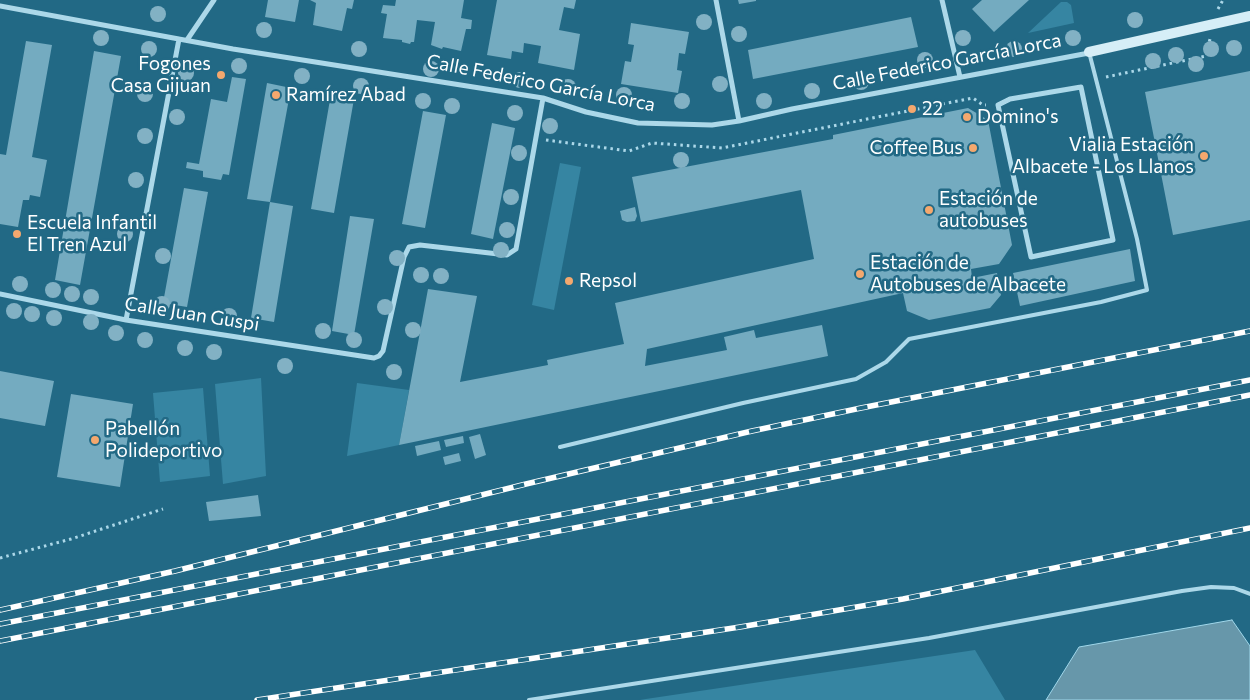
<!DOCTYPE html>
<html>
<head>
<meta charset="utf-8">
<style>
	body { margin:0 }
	canvas { display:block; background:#226985 }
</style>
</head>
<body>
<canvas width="1250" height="700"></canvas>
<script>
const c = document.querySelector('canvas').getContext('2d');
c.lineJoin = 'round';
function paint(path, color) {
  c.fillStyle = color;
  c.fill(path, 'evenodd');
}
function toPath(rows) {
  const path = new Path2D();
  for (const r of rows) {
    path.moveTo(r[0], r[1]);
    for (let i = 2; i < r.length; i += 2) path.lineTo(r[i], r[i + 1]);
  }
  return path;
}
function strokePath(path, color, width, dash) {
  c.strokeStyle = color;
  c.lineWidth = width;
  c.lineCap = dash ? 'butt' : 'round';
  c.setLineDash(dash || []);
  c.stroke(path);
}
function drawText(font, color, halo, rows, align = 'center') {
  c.font = font + ' Commissioner,sans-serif';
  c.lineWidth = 5;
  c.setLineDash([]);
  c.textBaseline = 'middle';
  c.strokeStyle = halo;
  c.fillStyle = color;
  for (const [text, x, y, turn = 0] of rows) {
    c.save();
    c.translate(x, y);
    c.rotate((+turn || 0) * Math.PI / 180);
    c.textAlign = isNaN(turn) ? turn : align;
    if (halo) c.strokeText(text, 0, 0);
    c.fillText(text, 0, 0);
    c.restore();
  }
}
paint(toPath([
	[1061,2,1067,2,1071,5,1074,23,1028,33],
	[560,163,581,167,554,310,532,305],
	[261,378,266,476,223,484,215,384],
	[357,383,409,390,399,445,347,456],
	[203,388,210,476,160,482,153,393],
	[975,650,1005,700,640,700,646,699]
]), '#3685a2');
const water = toPath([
	[1232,620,1250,646,1250,700,1046,700,1079,647,1232,620]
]);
paint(water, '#6797aa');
strokePath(water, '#a0d7ea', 1);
paint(toPath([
	[268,0,299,0,295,22,265,17],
	[310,0,354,0,352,9,347,8,342,31,313,25,316,3],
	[396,0,464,0,461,18,472,20,471,29,466,29,461,51,443,47,442,49,431,45,435,22,417,20,414,42,411,42,410,44,402,42,402,40,383,38,387,14,381,13,383,5,395,6],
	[497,0,576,0,574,9,564,7,559,30,580,34,574,70,538,63,541,46,524,43,523,53,512,51,511,59,487,55],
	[738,0,756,0,756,1,739,4],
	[982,0,1029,0,994,32,972,9],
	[911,17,918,47,753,79,748,50],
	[631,23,689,32,685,54,679,53,677,70,682,71,678,93,621,84,625,61,631,62,634,45,628,44],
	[26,41,52,45,32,157,47,160,40,197,30,195,29,200,23,200,18,227,0,224,0,154,6,155],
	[94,51,121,56,80,285,55,280],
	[1250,71,1250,220,1173,235,1145,92],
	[232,77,246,79,229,175,223,174,221,180,203,177,203,171,186,168,187,162,199,164,211,99,227,102],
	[267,83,291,88,270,202,293,206,274,322,251,318,270,202,247,199],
	[331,94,354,99,334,213,311,209],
	[968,108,988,120,1012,245,999,264,971,269,972,278,997,273,1001,295,990,308,929,320,907,311,903,293,647,349,645,366,727,350,724,337,754,330,756,338,822,325,828,356,399,445,428,289,477,296,460,382,548,365,547,360,624,344,615,303,814,259,801,190,641,222,632,177,833,139,833,135],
	[423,111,446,115,425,228,402,224],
	[492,123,515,128,493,239,471,234],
	[184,188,208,192,187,307,163,303],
	[635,207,637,216,635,221,627,222,622,220,620,211],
	[350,216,374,219,354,335,332,331],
	[1130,249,1135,281,1020,306,1013,273],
	[0,371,54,381,45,426,0,418],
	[71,394,133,404,120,487,57,477],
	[480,434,486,455,475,459,469,437],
	[463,436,464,443,446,447,444,440],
	[439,441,441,450,417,456,415,446],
	[459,453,461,461,445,465,443,457],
	[258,495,261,516,209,521,206,502]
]), '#74abc0');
strokePath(toPath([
	[1218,9,1223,0],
	[1106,77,1206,56,1210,39],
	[546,140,629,151,652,143,722,148,973,98,983,105,986,105],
	[0,558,71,539,163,509]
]), '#acd8e9', 3, [2.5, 4]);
strokePath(toPath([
	[560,447,743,403,856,379,886,362,909,339,1101,302,1147,290,1137,239,1089,52],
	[529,700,929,638,1182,591,1211,587,1234,588,1250,594]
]), '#acd8e9', 4);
strokePath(toPath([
	[716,0,739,121],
	[942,0,960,77],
	[0,6,233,49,543,98,586,112,638,123,712,125,739,121,792,109,1089,53],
	[187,40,214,0],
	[1081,87,1113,240,1031,257,998,105,1010,99,1081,87],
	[0,294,126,320,374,358,379,356,383,351,404,257,409,247,420,245,507,255,516,249,543,98],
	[126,320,179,39]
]), '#acd8e9', 5);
strokePath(toPath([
	[1089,52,1250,16]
]), '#d6eef7', 10);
const rail = toPath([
	[0,610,175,571,526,484,752,431,861,408,1250,331],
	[0,624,1250,380],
	[0,641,1250,395],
	[257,700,740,627,903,599,1250,528]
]);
strokePath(rail, '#fff', 5.5);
strokePath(rail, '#226985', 4, [11]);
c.fillStyle = '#82b1c4';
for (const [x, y] of [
	[158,14],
	[1135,20],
	[704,22],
	[264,30],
	[739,34],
	[101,38],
	[963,38],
	[1073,38],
	[1234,48],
	[149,49],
	[359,49],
	[1014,49],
	[1211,49],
	[1176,55],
	[925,60],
	[1153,61],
	[1196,64],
	[239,66],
	[431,69],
	[186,73],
	[302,76],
	[520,80],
	[861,82],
	[720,84],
	[361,86],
	[568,87],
	[812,91],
	[145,94],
	[624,95],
	[423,101],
	[682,101],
	[764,101],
	[452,106],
	[515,113],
	[177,117],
	[550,126],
	[145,136],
	[519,153],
	[681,160],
	[136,180],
	[511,197],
	[507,230],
	[125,234],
	[501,250],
	[163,256],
	[397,258],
	[421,275],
	[441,276],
	[20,284],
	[53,290],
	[72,294],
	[91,297],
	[162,304],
	[385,307],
	[14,311],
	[32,314],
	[229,316],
	[54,318],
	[91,322],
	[413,330],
	[323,331],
	[116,333],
	[145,340],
	[354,340],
	[185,348],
	[214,352],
	[285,366],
	[394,372]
]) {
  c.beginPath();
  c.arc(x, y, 8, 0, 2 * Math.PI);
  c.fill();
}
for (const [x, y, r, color] of [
	[221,75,5,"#f4a86e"],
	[276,95,5,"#f4a86e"],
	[912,109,5,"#f4a86e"],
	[967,117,5,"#f4a86e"],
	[973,148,5,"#f4a86e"],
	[1204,156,5,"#f4a86e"],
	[929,210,5,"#f4a86e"],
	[17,234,5,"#f4a86e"],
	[860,274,5,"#f4a86e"],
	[569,281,5,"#f4a86e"],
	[95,440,5,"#f4a86e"]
]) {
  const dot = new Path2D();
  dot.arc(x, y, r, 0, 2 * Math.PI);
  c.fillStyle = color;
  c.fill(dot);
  strokePath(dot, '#226985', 2);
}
drawText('19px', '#fff', '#226985', [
	["Calle Federico García Lorca",947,62,-11],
	["Calle Federico García Lorca",541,83,11],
	["Calle Juan Guspi",192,314,9]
]);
drawText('19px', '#fff', '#226985', [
	["Fogones",211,64,"right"],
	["Casa Gijuan",211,86,"right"],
	["Ramírez Abad",286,95],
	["22",922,109],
	["Domino's",977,117],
	["Vialia Estación",1194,145,"right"],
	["Albacete - Los Llanos",1194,167,"right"],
	["Coffee Bus",963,148,"right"],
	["Estación de",939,199],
	["autobuses",939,221],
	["Escuela Infantil",27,223],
	["El Tren Azul",27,245],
	["Estación de",870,263],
	["Autobuses de Albacete",870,285],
	["Repsol",579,281],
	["Pabellón",105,429],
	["Polideportivo",105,451]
], 'left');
</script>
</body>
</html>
